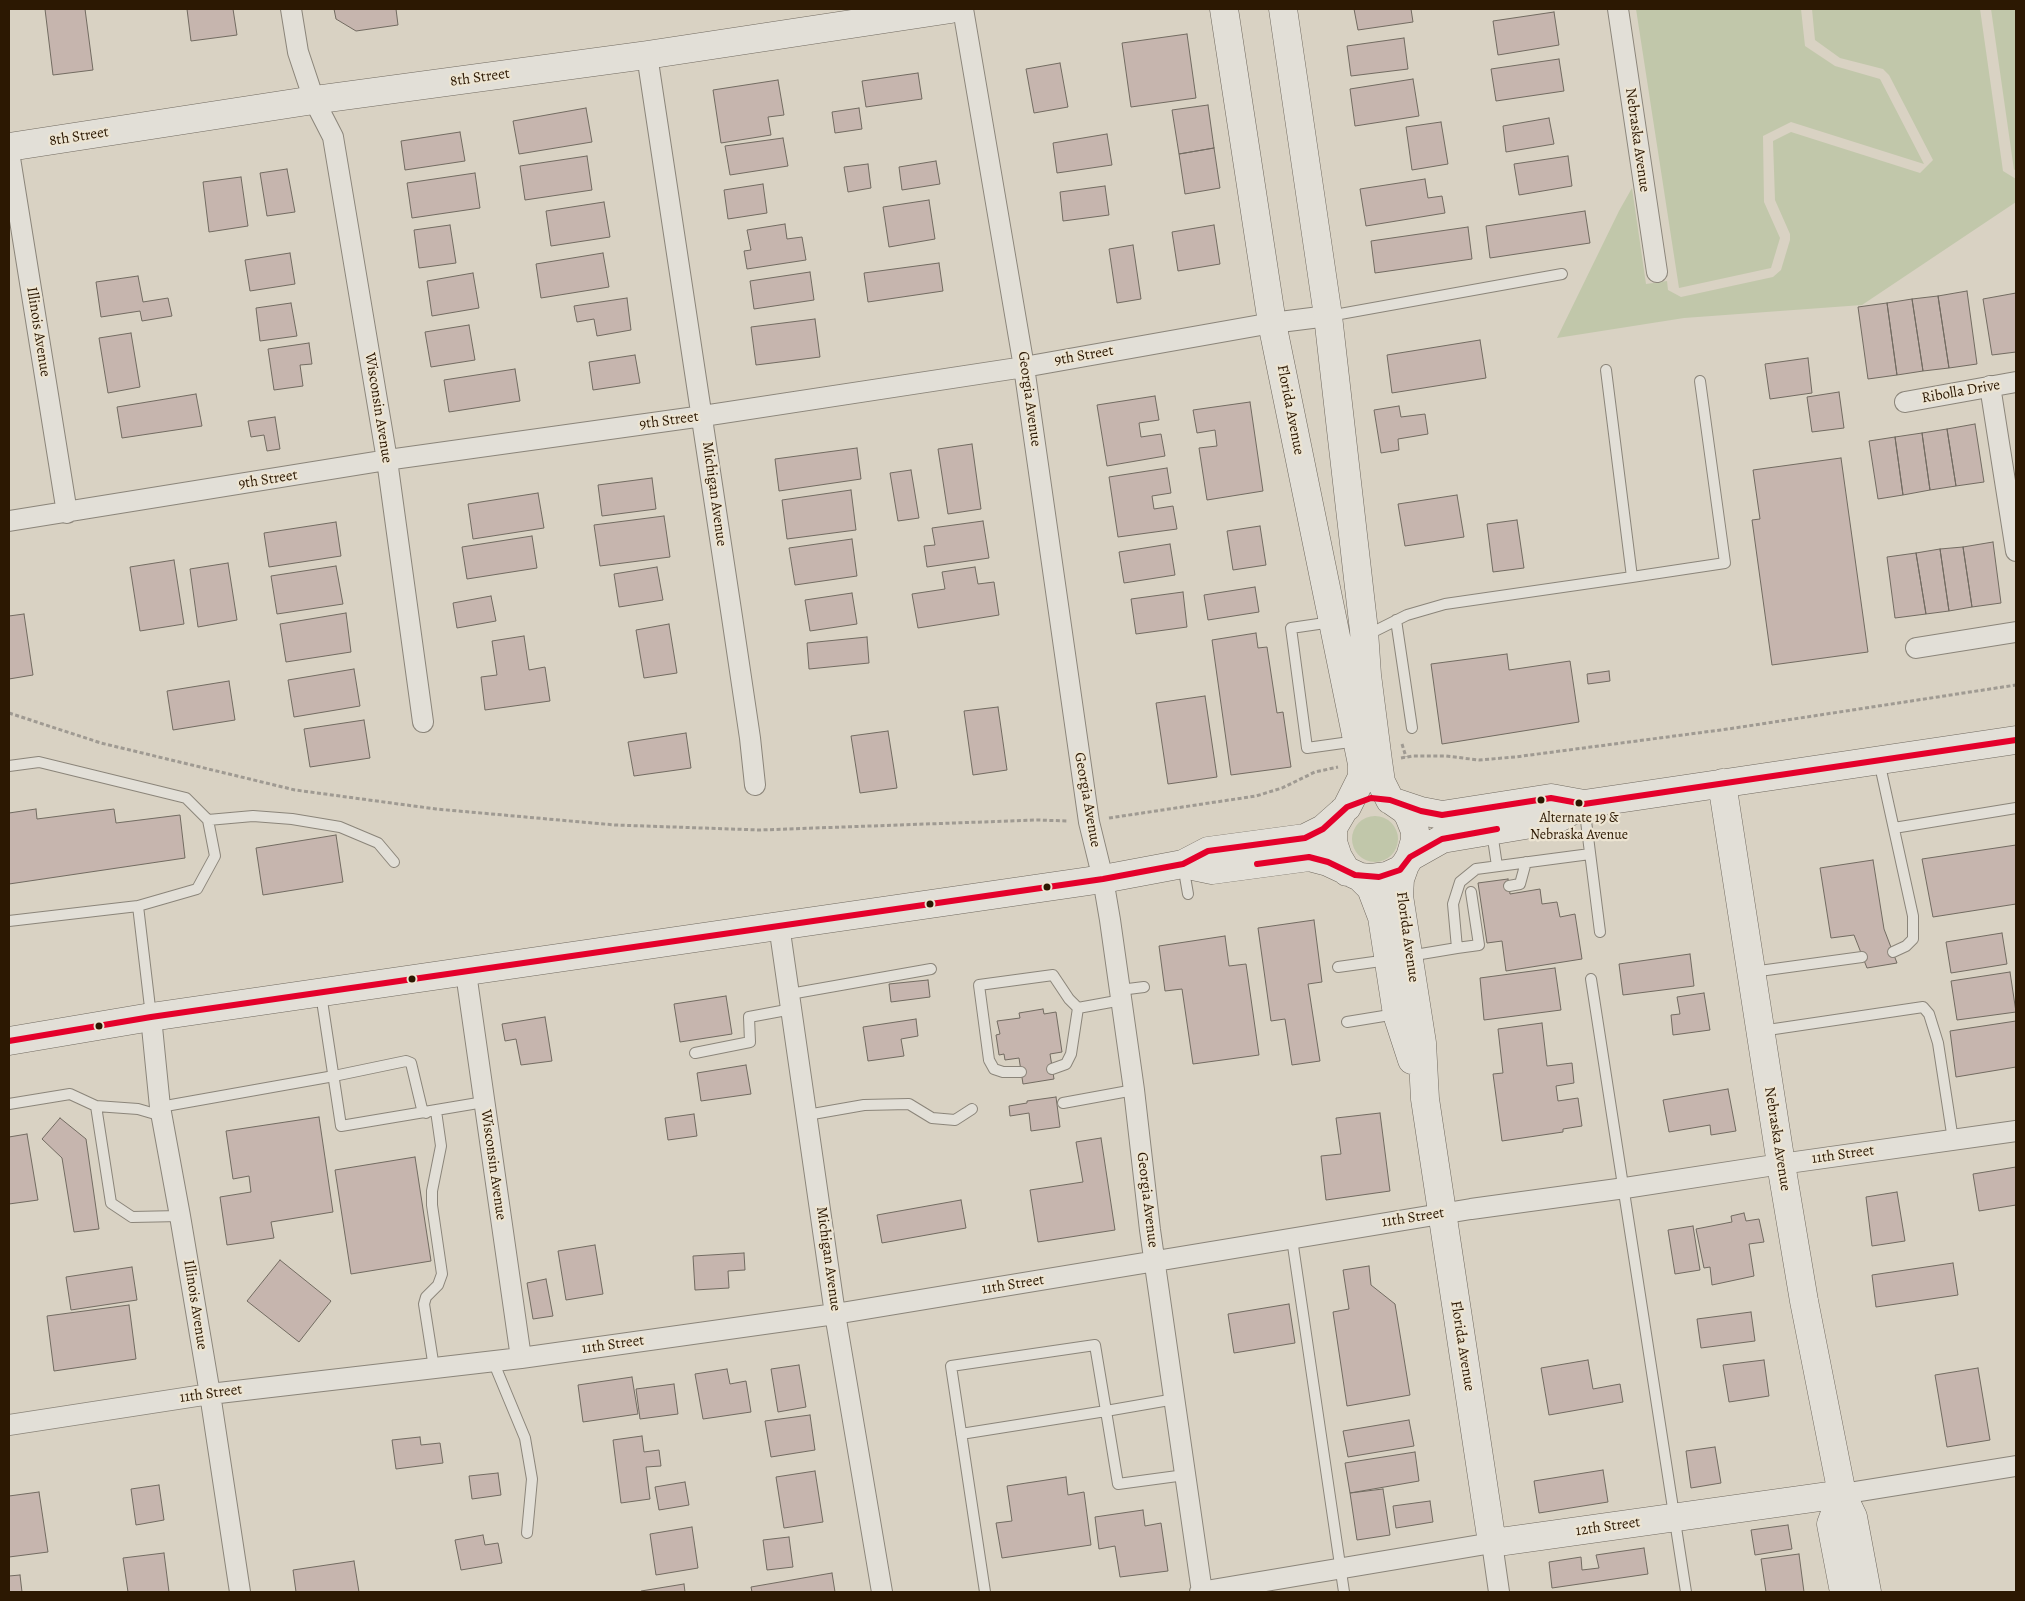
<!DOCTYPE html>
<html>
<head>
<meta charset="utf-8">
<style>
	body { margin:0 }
	#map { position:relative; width:2025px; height:1601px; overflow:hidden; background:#d9d2c3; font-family:Alegreya,serif }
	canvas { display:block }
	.frame { position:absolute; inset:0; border:10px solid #2c1802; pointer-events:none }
</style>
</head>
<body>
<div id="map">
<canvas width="2025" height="1601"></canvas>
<div class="frame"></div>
</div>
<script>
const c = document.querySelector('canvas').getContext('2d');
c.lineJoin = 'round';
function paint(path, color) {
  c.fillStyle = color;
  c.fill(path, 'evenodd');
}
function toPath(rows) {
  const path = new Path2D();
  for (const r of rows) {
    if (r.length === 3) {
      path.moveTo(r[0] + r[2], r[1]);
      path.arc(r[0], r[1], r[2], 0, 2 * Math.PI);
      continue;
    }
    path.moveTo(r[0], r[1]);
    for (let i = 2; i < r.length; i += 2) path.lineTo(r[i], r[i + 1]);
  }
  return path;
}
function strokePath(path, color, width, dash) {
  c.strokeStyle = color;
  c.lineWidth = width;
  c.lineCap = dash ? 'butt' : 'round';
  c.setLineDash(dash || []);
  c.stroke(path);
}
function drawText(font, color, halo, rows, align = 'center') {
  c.font = font + ' Alegreya,serif';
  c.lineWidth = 4.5;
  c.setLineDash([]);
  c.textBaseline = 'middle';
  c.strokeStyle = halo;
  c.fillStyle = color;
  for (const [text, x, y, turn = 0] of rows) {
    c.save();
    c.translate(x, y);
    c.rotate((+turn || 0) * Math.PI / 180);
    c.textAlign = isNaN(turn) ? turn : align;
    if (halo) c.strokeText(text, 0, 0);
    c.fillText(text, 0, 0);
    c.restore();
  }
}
paint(toPath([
	[1636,9,1801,9,1805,46,1835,66,1880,79,1924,164,1791,122,1763,136,1764,202,1780,238,1771,268,1679,288],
	[1812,9,1980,9,2003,171,2016,179,2016,202,1862,305,1684,318,1557,338,1619,211,1632,188,1646,284,1667,281,1668,290,1681,297,1773,277,1781,270,1790,240,1790,234,1775,200,1773,141,1791,132,1920,173,1933,160,1889,75,1883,69,1840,58,1815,40],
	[1991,9,2016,9,2016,169,2014,170],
	[1375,839,23]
]), '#c1c7aa');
const building = toPath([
	[45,9,85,9,93,70,53,75,45,9],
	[187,9,233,9,237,35,191,41,187,9],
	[334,9,396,9,398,25,356,31,336,19,334,9],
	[1354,9,1411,9,1413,22,1358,30,1354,9],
	[1554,12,1559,45,1498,55,1493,21,1554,12],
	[1187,34,1196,98,1131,107,1122,43,1187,34],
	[1404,38,1408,69,1351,76,1347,46,1404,38],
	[1559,59,1564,91,1496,101,1491,69,1559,59],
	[1060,63,1068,107,1034,113,1026,69,1060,63],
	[918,73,922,99,866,107,862,81,918,73],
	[1413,79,1419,116,1355,126,1350,89,1413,79],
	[778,80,784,115,768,117,771,135,721,143,713,90,778,80],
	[1208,105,1214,148,1179,154,1172,110,1208,105],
	[586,108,592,142,519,154,513,121,586,108],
	[859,108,862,129,835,133,832,112,859,108],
	[1549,118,1554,144,1506,152,1503,126,1549,118],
	[1441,122,1448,164,1412,170,1406,127,1441,122],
	[460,132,465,161,405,170,401,141,460,132],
	[1107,134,1112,165,1057,173,1053,143,1107,134],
	[783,138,788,166,730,175,725,146,783,138],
	[1214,148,1220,188,1185,194,1179,154,1214,148],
	[587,156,592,190,525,200,520,166,587,156],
	[1568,156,1572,186,1519,195,1514,164,1568,156],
	[936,161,940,184,902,190,899,167,936,161],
	[868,164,871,188,848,192,844,167,868,164],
	[287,169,295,212,267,216,260,173,287,169],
	[475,173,480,208,412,218,407,183,475,173],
	[241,177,248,226,209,232,203,182,241,177],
	[1425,179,1428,198,1442,196,1445,213,1366,226,1360,189,1425,179],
	[763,184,767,213,728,219,724,190,763,184],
	[1105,186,1109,215,1063,221,1060,192,1105,186],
	[929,200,935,239,889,247,883,207,929,200],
	[604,202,610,237,551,246,546,211,604,202],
	[1585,211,1590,243,1490,258,1486,226,1585,211],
	[785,224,787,239,802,237,806,260,747,269,744,251,751,250,747,230,785,224],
	[450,225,456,263,419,268,414,230,450,225],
	[1214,225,1220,264,1178,271,1172,232,1214,225],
	[1468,227,1472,259,1375,273,1371,241,1468,227],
	[1133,245,1141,299,1117,303,1109,249,1133,245],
	[290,253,295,284,250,291,245,260,290,253],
	[603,253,609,287,541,298,536,264,603,253],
	[939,263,943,291,868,302,864,273,939,263],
	[810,272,814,300,754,309,750,281,810,272],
	[473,273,479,308,432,316,427,281,473,273],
	[138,276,143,302,168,298,172,316,142,321,140,311,101,317,96,282,138,276],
	[1967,291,1977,364,1949,368,1938,296,1967,291],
	[2016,293,2016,352,1992,355,1983,299,2016,293],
	[1938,296,1949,368,1923,371,1912,299,1938,296],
	[627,298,631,330,597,336,594,319,577,322,574,306,627,298],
	[1912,299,1923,371,1897,375,1887,303,1912,299],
	[291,303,297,336,260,341,256,308,291,303],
	[1887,303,1897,375,1868,379,1858,307,1887,303],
	[815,319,820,357,756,365,751,327,815,319],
	[469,325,475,360,431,367,425,332,469,325],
	[131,333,140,387,108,393,99,338,131,333],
	[1480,340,1486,378,1392,393,1387,355,1480,340],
	[309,343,312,364,300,365,303,386,274,390,268,349,309,343],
	[635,355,640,383,593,390,589,362,635,355],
	[1808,358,1812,393,1770,399,1765,364,1808,358],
	[515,369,520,401,449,412,444,380,515,369],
	[1839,392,1844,428,1812,432,1807,397,1839,392],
	[196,394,202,426,122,438,117,407,196,394],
	[1155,396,1159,420,1139,423,1141,437,1161,434,1165,456,1107,466,1097,405,1155,396],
	[1250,402,1263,491,1207,500,1199,448,1217,446,1215,430,1197,433,1193,410,1250,402],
	[1399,406,1401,417,1425,414,1428,434,1398,439,1399,450,1381,453,1374,410,1399,406],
	[275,417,280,449,267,451,264,435,251,437,248,421,275,417],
	[1975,424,1984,482,1956,486,1947,429,1975,424],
	[1947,429,1956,486,1930,490,1922,433,1947,429],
	[1922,433,1930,490,1903,495,1895,437,1922,433],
	[1895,437,1903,495,1878,499,1869,441,1895,437],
	[972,444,981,509,948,514,938,449,972,444],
	[857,448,861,479,779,491,775,459,857,448],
	[1841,458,1868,652,1772,665,1752,520,1760,519,1753,470,1841,458],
	[1167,468,1171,493,1152,496,1154,509,1173,506,1177,529,1118,537,1109,477,1167,468],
	[911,470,919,518,898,521,890,473,911,470],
	[652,478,656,509,602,516,598,485,652,478],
	[851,490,856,530,787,539,782,500,851,490],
	[538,493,544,528,473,539,468,504,538,493],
	[1457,495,1464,537,1405,546,1398,504,1457,495],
	[664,516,670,557,600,566,594,525,664,516],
	[1517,520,1524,568,1493,572,1487,524,1517,520],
	[983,521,989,558,927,567,924,546,935,545,932,528,983,521],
	[336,522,341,556,269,567,264,533,336,522],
	[1260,526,1266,565,1233,570,1227,531,1260,526],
	[532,536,537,568,467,579,462,547,532,536],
	[852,539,857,576,795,585,789,548,852,539],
	[1993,542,2001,603,1972,607,1963,547,1993,542],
	[1170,544,1175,575,1124,583,1119,552,1170,544],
	[1963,547,1972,607,1949,611,1940,549,1963,547],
	[1940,549,1949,611,1926,614,1916,553,1940,549],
	[1916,553,1926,614,1895,618,1887,557,1916,553],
	[174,560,184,624,140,631,130,567,174,560],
	[228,563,237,620,198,627,190,569,228,563],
	[336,566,343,604,277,614,271,576,336,566],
	[657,567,663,600,619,607,614,574,657,567],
	[975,567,978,584,994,582,999,615,918,628,912,594,945,589,942,572,975,567],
	[1255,587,1259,612,1208,620,1204,595,1255,587],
	[1183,592,1187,627,1136,634,1131,599,1183,592],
	[852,593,857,624,810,631,805,600,852,593],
	[491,596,496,621,457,628,453,603,491,596],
	[346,613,351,652,286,662,280,624,346,613],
	[24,614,33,675,9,679,9,616,24,614],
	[669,624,677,673,644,678,636,630,669,624],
	[1256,633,1258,648,1267,647,1277,713,1283,712,1291,767,1231,775,1212,640,1256,633],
	[524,636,529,670,545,667,550,701,485,710,481,677,497,675,492,641,524,636],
	[867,637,869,663,809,669,807,643,867,637],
	[1507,654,1509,670,1570,661,1579,722,1442,744,1431,664,1507,654],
	[354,669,360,706,294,717,288,680,354,669],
	[1609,671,1610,681,1588,684,1587,674,1609,671],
	[229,681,235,720,173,730,167,691,229,681],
	[1205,696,1217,777,1168,784,1156,703,1205,696],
	[998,707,1007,770,973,775,964,711,998,707],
	[364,720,370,758,310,767,304,729,364,720],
	[888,731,897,788,860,793,851,736,888,731],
	[686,733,691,768,634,776,628,742,686,733],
	[36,809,37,819,114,809,116,823,180,815,185,858,9,884,9,813,36,809],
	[336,835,343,882,263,895,256,848,336,835],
	[2016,845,2016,904,1933,917,1922,859,2016,845],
	[1873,860,1884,929,1897,963,1867,968,1854,935,1831,938,1820,868,1873,860],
	[1508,879,1510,894,1540,889,1542,904,1557,902,1560,917,1575,914,1582,959,1506,971,1502,941,1487,943,1478,883,1508,879],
	[1314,920,1322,982,1308,984,1320,1061,1292,1065,1285,1019,1271,1021,1258,928,1314,920],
	[2002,933,2007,964,1951,973,1946,942,2002,933],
	[1225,936,1229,966,1246,964,1259,1055,1193,1064,1182,989,1165,991,1159,946,1225,936],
	[1690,954,1694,986,1623,995,1619,964,1690,954],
	[1555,968,1561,1010,1484,1020,1480,978,1555,968],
	[2010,972,2016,1012,1957,1020,1951,981,2010,972],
	[928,980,930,997,891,1002,889,984,928,980],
	[1704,993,1710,1030,1673,1035,1671,1015,1680,1014,1677,997,1704,993],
	[726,996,732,1034,680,1042,674,1004,726,996],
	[1043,1009,1044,1014,1056,1012,1062,1052,1050,1054,1054,1079,1023,1084,1019,1058,1005,1060,1004,1054,999,1055,996,1035,1000,1034,997,1021,1020,1018,1019,1013,1043,1009],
	[545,1017,552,1061,521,1065,516,1039,505,1041,502,1024,545,1017],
	[916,1019,918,1036,901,1039,904,1056,868,1061,863,1027,916,1019],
	[2016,1021,2016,1067,1956,1077,1950,1031,2016,1021],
	[1542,1023,1547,1066,1572,1063,1574,1083,1556,1086,1558,1101,1578,1098,1582,1126,1563,1129,1563,1132,1502,1141,1493,1074,1503,1073,1498,1029,1542,1023],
	[746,1065,751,1094,701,1101,697,1073,746,1065],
	[1728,1089,1736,1131,1711,1135,1710,1125,1669,1132,1663,1100,1728,1089],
	[1056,1097,1060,1127,1031,1131,1029,1113,1010,1116,1009,1106,1027,1103,1027,1101,1056,1097],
	[1380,1113,1390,1191,1326,1200,1321,1156,1341,1154,1336,1118,1380,1113],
	[694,1114,697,1136,668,1140,665,1118,694,1114],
	[319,1117,333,1212,271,1222,274,1238,227,1245,220,1197,251,1192,249,1176,233,1179,226,1131,319,1117],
	[60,1118,86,1139,99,1229,74,1232,62,1158,42,1139,60,1118],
	[27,1134,38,1200,9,1204,9,1137,27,1134],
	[1101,1138,1115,1230,1038,1242,1030,1190,1083,1182,1076,1142,1101,1138],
	[415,1157,431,1261,351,1274,335,1170,415,1157],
	[2016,1167,2016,1205,1979,1211,1973,1174,2016,1167],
	[1897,1192,1905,1241,1872,1246,1866,1197,1897,1192],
	[961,1200,966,1228,882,1243,877,1215,961,1200],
	[1744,1213,1746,1221,1759,1219,1764,1242,1749,1244,1754,1276,1712,1285,1710,1267,1704,1268,1696,1229,1732,1222,1731,1216,1744,1213],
	[1693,1226,1700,1270,1675,1274,1668,1230,1693,1226],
	[595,1245,603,1294,566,1300,558,1251,595,1245],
	[744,1253,745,1270,728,1271,729,1288,695,1290,693,1256,744,1253],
	[280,1260,331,1301,299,1342,247,1301,280,1260],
	[1953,1263,1958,1295,1876,1307,1872,1275,1953,1263],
	[1369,1266,1371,1285,1395,1304,1410,1395,1347,1406,1333,1312,1349,1309,1343,1270,1369,1266],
	[132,1267,137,1300,71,1310,66,1277,132,1267],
	[546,1279,553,1316,533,1319,527,1283,546,1279],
	[1289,1304,1295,1343,1234,1353,1228,1314,1289,1304],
	[129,1305,136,1359,54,1371,47,1316,129,1305],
	[1751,1312,1755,1341,1701,1348,1697,1319,1751,1312],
	[1588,1360,1593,1389,1620,1384,1623,1402,1549,1415,1541,1368,1588,1360],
	[1764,1360,1769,1396,1729,1402,1723,1365,1764,1360],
	[799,1365,806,1407,778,1412,771,1369,799,1365],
	[1978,1368,1990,1440,1947,1447,1935,1375,1978,1368],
	[727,1369,730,1384,746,1381,751,1412,703,1419,695,1374,727,1369],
	[632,1377,638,1414,583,1422,578,1385,632,1377],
	[674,1384,678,1414,640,1419,636,1389,674,1384],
	[810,1415,815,1450,771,1457,765,1421,810,1415],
	[1409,1420,1414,1446,1348,1457,1343,1431,1409,1420],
	[642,1436,644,1452,659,1450,661,1466,646,1467,650,1499,621,1503,613,1440,642,1436],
	[420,1437,421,1445,440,1443,443,1463,396,1469,392,1440,420,1437],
	[1715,1447,1721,1483,1691,1488,1686,1451,1715,1447],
	[1415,1452,1419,1481,1350,1493,1345,1463,1415,1452],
	[1603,1470,1608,1502,1539,1513,1534,1481,1603,1470],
	[815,1471,823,1522,784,1528,776,1477,815,1471],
	[498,1473,501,1495,472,1499,469,1476,498,1473],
	[1066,1477,1068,1495,1084,1492,1091,1545,1002,1558,996,1523,1012,1521,1007,1486,1066,1477],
	[685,1482,689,1505,659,1510,655,1487,685,1482],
	[159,1485,164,1520,136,1525,131,1489,159,1485],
	[1383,1489,1390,1535,1357,1540,1350,1493,1383,1489],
	[39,1492,48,1552,9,1557,9,1496,39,1492],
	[1430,1501,1433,1522,1396,1528,1393,1506,1430,1501],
	[1143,1510,1145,1526,1161,1523,1168,1571,1120,1577,1115,1546,1099,1549,1095,1517,1143,1510],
	[1788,1525,1792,1549,1755,1555,1751,1530,1788,1525],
	[692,1527,698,1568,656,1575,650,1534,692,1527],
	[483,1535,485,1545,498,1543,502,1563,461,1570,455,1540,483,1535],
	[789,1537,793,1567,767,1570,763,1540,789,1537],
	[1644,1548,1648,1574,1552,1588,1549,1562,1581,1557,1582,1570,1599,1568,1596,1555,1644,1548],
	[164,1553,169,1592,128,1592,123,1558,164,1553],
	[1799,1554,1804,1592,1766,1592,1761,1559,1799,1554],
	[354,1561,359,1592,296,1592,293,1570,354,1561],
	[832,1573,835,1592,752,1592,751,1587,832,1573],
	[20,1575,22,1592,9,1592,9,1576,20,1575],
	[684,1584,685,1592,642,1592,641,1591,684,1584]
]);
paint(building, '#c6b5ae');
strokePath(building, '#726b61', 1);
const lane = toPath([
	[1329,316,1562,274],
	[1632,577,1725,563,1700,381],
	[1396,620,1412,728],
	[1332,622,1291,628,1307,748,1357,741],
	[1365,636,1407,615,1445,604,1632,577,1606,370],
	[1879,761,1913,916,1913,939,1906,946,1893,952],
	[9,766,39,762,186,798,208,820,215,856,197,889,138,906,9,921],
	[1584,805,1600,932],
	[208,820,253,816,292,819,340,827,378,843,394,862],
	[1894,828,2016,808],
	[1492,832,1497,866],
	[1183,865,1188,894],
	[1509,886,1520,884,1526,862],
	[138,906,151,1016],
	[1457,948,1479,945,1471,892],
	[1409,956,1457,948,1453,904,1460,882,1476,869,1590,854],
	[1338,967,1388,960],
	[1752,972,1862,957],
	[1591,979,1686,1592],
	[1120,990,1144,987],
	[321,994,341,1126,484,1102],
	[790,994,931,969],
	[1347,1022,1396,1014],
	[1761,1031,1923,1007,1929,1014,1938,1043,1953,1140],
	[695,1053,750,1042,749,1017,792,1009],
	[1052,1069,1066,1064,1071,1054,1078,1008],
	[1021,1072,1003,1072,994,1069,989,1060,979,985,1053,975,1069,999,1078,1008,1122,1000],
	[1063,1103,1134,1090],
	[9,1104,70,1094,96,1106,111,1203,132,1217,180,1216],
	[96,1106,138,1109,162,1116],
	[160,1107,334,1076,406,1061,411,1063,422,1109,426,1113],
	[807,1115,864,1105,909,1104,932,1118,955,1120,972,1109],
	[1292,1239,1344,1592],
	[493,1361,525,1438,532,1479,527,1533],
	[434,1368,424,1304,426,1297,438,1285,442,1274,432,1205,432,1191,441,1146,436,1111],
	[961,1434,1106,1411,1118,1484,1185,1475],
	[985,1592,951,1366,1095,1345,1106,1411,1175,1399]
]);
const street = toPath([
	[291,9,298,52,314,100,333,137,387,460,423,722],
	[963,9,1024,367,1089,822,1103,879,1110,920,1134,1090,1150,1230,1202,1592],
	[1618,9,1657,272],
	[647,55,732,617,750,738,755,785],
	[9,152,67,513],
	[1990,386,2016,551],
	[1905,402,2016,382],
	[9,521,387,460,703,416,1024,367,1272,323,1328,316],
	[1916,648,2016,632],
	[779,925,835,1314,882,1592],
	[466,973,521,1358],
	[151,1017,160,1107,180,1216,210,1394,240,1592],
	[9,1425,210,1394,521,1358,835,1314,1471,1209,1625,1188,1781,1164,2016,1131],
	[1842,1494,2016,1466],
	[1200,1592,1492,1543,1499,1592]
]);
const secondary = toPath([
	[1224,9,1272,323,1362,764,1362,777,1347,807],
	[1283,9,1328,316,1364,631,1367,675,1378,761,1381,782,1390,800],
	[9,147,314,100,647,55,951,9],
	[1722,783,1781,1164,1804,1301,1842,1494,1853,1517,1867,1592],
	[1397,803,1421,811,1442,815,1551,798,1584,804,2016,740],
	[1343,811,1333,828,1333,842,1338,857,1347,872],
	[1410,857,1442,839,1555,820,1584,804],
	[1183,864,1212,870,1309,857,1328,862,1360,877,1371,878,1387,876,1400,870,1405,865,1410,857,1415,840,1415,831,1409,816,1405,810,1392,801],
	[1405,865,1400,879,1399,896,1422,1043,1425,1099,1492,1543,1842,1494],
	[1360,877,1371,888,1382,917,1397,1014,1412,1060],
	[9,1041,151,1017,1103,879,1183,864,1208,851,1305,838,1323,829,1341,813],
	[1842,1494,1831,1524,1844,1592]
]);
strokePath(lane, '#8b857a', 12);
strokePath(street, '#8b857a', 22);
strokePath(secondary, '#726b61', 29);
strokePath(toPath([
	[9,713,101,743,295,790,436,809,615,825,760,830,1037,820,1068,821],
	[1402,744,1406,757],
	[1401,758,1413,756,1446,756,1479,760,1515,757,1728,729,2016,685],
	[1109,818,1256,796,1282,788,1315,772,1338,767]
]), '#9f9a92', 3, [4, 2.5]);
strokePath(lane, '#e2dfd7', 10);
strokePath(street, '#e2dfd7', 20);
strokePath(secondary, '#e2dfd7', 28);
strokePath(toPath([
	[1257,864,1309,857,1328,862,1355,875,1379,877,1400,870,1410,857,1442,839,1497,829],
	[9,1041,151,1017,1103,879,1183,864,1208,851,1305,838,1323,829,1347,807,1371,798,1390,800,1421,811,1442,815,1551,798,1584,804,2016,740]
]), '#e4002b', 6);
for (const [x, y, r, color] of [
	[1541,800,4.5,"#2c1802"],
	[1579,803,4.5,"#2c1802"],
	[1047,887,4.5,"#2c1802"],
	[930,904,4.5,"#2c1802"],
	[412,979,4.5,"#2c1802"],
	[99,1026,4.5,"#2c1802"]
]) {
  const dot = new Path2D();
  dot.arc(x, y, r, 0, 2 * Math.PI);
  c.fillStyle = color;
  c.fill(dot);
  strokePath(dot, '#ece4d2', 2);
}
drawText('14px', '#2c1802', '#ece4d2', [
	["Alternate 19 &",1579,819],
	["Nebraska Avenue",1579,836]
]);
drawText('15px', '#2c1802', '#ece4d2', [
	["8th Street",480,78,-8],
	["8th Street",79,137,-9],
	["Nebraska Avenue",1637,140,82],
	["Illinois Avenue",38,332,81],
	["9th Street",1084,356,-10],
	["Ribolla Drive",1961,392,-10],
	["Georgia Avenue",1029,399,82],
	["Wisconsin Avenue",378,408,81],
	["Florida Avenue",1290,410,79],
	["9th Street",669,421,-8],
	["9th Street",268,480,-9],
	["Michigan Avenue",714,494,82],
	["Georgia Avenue",1087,800,80],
	["Florida Avenue",1407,937,82],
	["Nebraska Avenue",1777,1139,81],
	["11th Street",1843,1155,-8],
	["Wisconsin Avenue",493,1165,82],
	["Georgia Avenue",1147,1200,83],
	["11th Street",1413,1218,-9],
	["Michigan Avenue",828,1259,82],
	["11th Street",1013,1285,-9],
	["Illinois Avenue",195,1305,81],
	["11th Street",613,1345,-8],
	["Florida Avenue",1462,1346,81],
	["11th Street",211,1394,-8],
	["12th Street",1608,1527,-8]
]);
</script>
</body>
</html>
